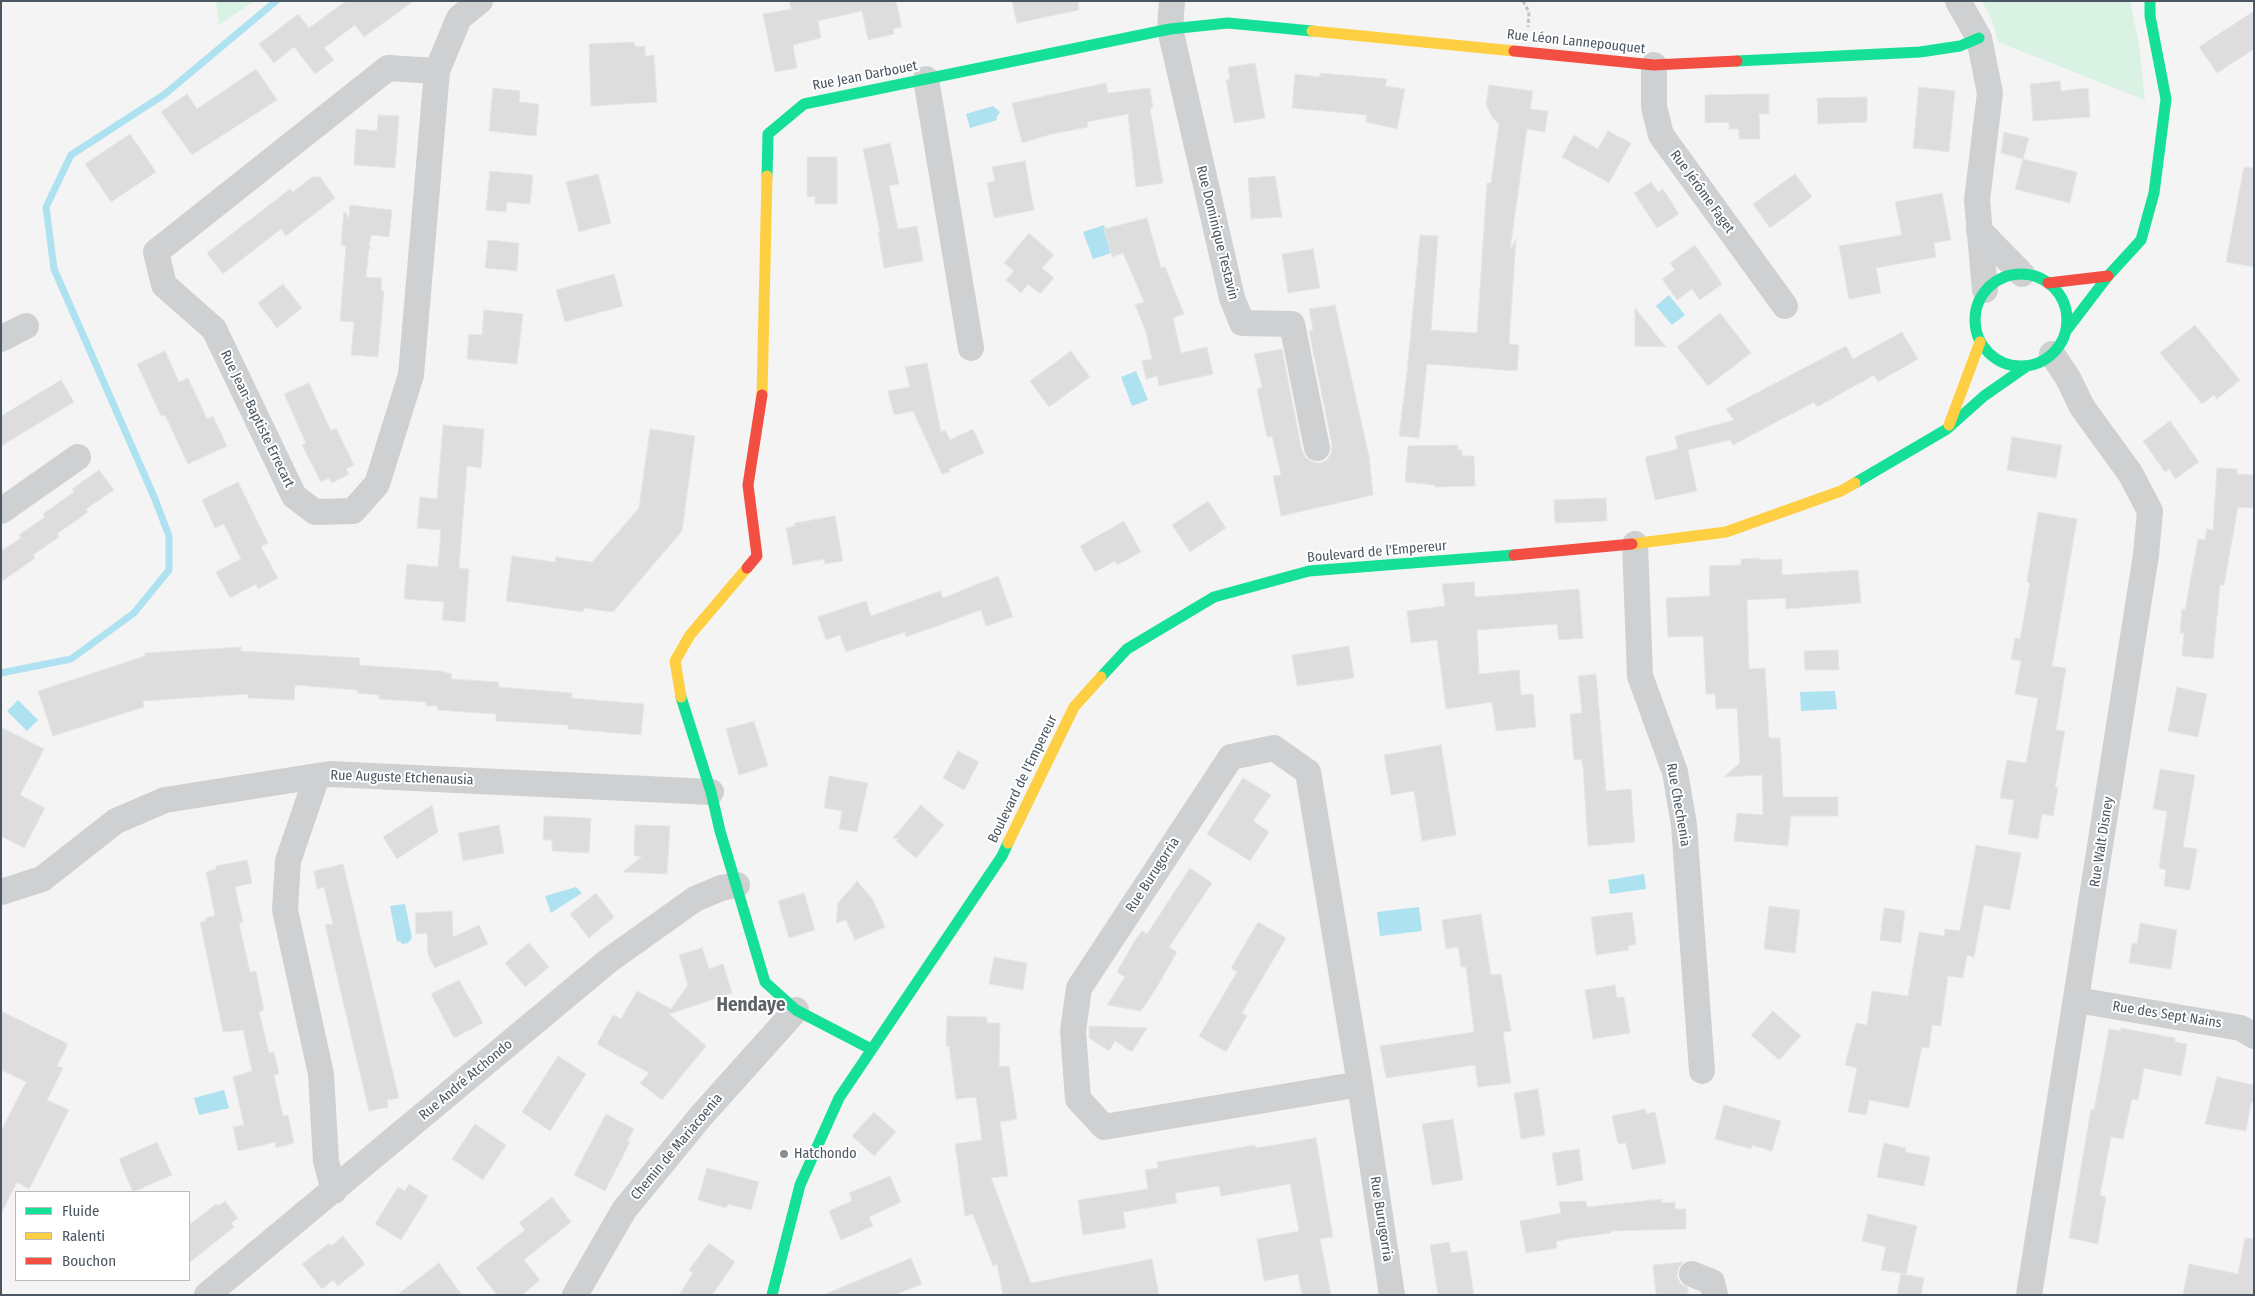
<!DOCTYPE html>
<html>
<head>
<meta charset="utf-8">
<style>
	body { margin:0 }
	#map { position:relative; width:2255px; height:1296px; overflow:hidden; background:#f4f4f4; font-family:"Fira Sans Condensed",sans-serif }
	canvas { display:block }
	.frame { position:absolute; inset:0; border:2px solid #4a5661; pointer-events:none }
	.legend { position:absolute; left:15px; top:1191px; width:175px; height:90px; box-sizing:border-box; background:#fff; border:1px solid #b7bbc0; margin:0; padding:6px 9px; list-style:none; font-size:15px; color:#4a5661 }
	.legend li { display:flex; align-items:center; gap:10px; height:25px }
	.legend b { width:25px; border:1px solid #b7bbc0 }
</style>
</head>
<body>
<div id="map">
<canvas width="2255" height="1296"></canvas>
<div class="frame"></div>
<ul class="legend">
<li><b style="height:6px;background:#16e098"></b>Fluide</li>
<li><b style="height:6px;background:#ffcf43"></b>Ralenti</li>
<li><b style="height:6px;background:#f24e42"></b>Bouchon</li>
</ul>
</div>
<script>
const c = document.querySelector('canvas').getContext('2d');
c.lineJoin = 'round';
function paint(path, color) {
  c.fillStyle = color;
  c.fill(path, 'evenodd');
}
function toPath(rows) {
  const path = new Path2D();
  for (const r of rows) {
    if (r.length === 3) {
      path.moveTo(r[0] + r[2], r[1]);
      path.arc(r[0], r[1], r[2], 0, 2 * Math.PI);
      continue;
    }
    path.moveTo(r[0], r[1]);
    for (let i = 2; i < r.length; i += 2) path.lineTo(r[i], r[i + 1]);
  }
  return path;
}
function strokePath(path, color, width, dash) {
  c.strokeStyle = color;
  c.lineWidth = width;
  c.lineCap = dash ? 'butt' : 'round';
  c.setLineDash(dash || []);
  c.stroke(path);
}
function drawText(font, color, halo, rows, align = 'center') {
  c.font = font + ' "Fira Sans Condensed",sans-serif';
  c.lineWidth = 4;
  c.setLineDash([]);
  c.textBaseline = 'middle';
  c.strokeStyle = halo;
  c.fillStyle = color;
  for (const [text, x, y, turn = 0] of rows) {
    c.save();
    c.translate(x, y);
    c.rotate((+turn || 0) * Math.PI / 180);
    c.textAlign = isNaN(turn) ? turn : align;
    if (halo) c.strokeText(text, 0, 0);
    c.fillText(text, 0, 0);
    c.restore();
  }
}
paint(toPath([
	[216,1,254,1,219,25],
	[1982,1,2130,1,2139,44,2145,100,1998,42,1992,20]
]), '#d9f2e3');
paint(toPath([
	[993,106,1000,112,996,118,997,120,970,128,966,114],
	[1104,225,1114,252,1093,259,1083,232],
	[1669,295,1685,315,1672,325,1656,306],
	[1136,371,1148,400,1132,406,1121,377],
	[1835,691,1837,709,1801,711,1800,692],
	[18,700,38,720,27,731,7,711],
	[1644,874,1646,889,1610,894,1608,880],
	[576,887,582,893,551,913,545,896],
	[405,904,412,938,408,943,402,944,400,941,397,942,390,906],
	[1419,907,1422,931,1380,936,1377,912],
	[224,1090,229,1108,199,1115,194,1098]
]), '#aee2f0');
strokePath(toPath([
	[1,673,71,659,134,613,169,570,169,536,155,499,54,269,46,207,71,155,165,94,276,1]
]), '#aee2f0', 7);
const building = toPath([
	[346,1,414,1,364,37,355,25,324,48,334,60,315,74,294,47,274,63,259,44,298,14,309,28,346,1],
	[789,1,896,1,902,27,893,29,894,34,868,40,862,11,818,21,821,38,793,45,797,68,775,72,763,14,791,9,789,1],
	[1012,1,1078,1,1079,10,1017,23,1012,1],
	[2254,11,2254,49,2217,73,2199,47,2254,11],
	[634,42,636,47,645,46,645,56,654,55,657,102,591,106,589,44,634,42],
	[1255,63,1265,118,1234,123,1226,80,1230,79,1228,67,1255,63],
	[256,69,277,100,192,155,161,112,187,94,197,109,256,69],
	[1320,73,1387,79,1385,86,1405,89,1397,129,1366,122,1367,115,1292,108,1295,74,1320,77,1320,73],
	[2060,81,2061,91,2088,88,2090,117,2033,121,2030,84,2060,81],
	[1106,83,1108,93,1150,88,1153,108,1150,108,1163,183,1136,187,1128,114,1087,122,1088,127,1052,134,1022,143,1012,103,1106,83],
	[1489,85,1533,91,1530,109,1548,111,1545,132,1527,129,1510,250,1516,239,1509,344,1519,345,1517,371,1427,364,1419,438,1399,436,1407,372,1420,235,1438,236,1431,330,1477,333,1487,183,1491,183,1499,124,1492,117,1486,104,1489,85],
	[1919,87,1955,91,1949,152,1913,148,1919,87],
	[493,88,520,91,519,102,539,104,536,136,489,131,493,88],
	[1759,94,1769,94,1769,114,1759,114,1760,139,1739,139,1739,129,1729,129,1729,122,1705,123,1705,95,1759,94],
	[1867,97,1867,122,1818,124,1817,98,1867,97],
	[378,115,399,116,395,168,354,165,356,129,377,131,378,115],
	[1608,131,1631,143,1609,183,1562,157,1574,135,1598,149,1608,131],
	[2004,132,2029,138,2023,159,2077,172,2070,203,2015,189,2023,159,2001,153,2004,132],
	[130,134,156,172,111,202,85,164,130,134],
	[890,143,899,184,889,186,898,229,917,226,923,261,884,268,878,232,880,232,863,149,890,143],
	[807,157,837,157,837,204,815,204,815,196,807,197,807,157],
	[1025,161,1034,210,994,218,987,183,995,181,992,167,1025,161],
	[2244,167,2254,168,2254,267,2226,262,2244,167],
	[490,171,533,175,530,204,507,202,506,212,486,210,490,171],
	[598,174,611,223,579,232,566,182,598,174],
	[1795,174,1812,197,1770,228,1753,204,1795,174],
	[1275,176,1282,217,1251,219,1248,178,1275,176],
	[312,177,320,177,335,198,286,236,281,229,223,274,207,253,290,189,293,192,312,177],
	[1651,182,1658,192,1663,189,1679,214,1657,228,1634,193,1651,182],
	[1942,193,1951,240,1934,243,1936,257,1876,268,1881,293,1849,299,1839,246,1902,235,1895,202,1942,193],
	[350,205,392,210,389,237,371,235,369,245,372,249,369,248,366,277,382,278,381,290,384,291,378,357,351,355,354,322,340,321,346,246,341,245,344,211,349,218,350,205],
	[1147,218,1161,268,1165,267,1184,314,1173,318,1181,353,1207,347,1213,374,1159,386,1157,376,1146,379,1142,361,1152,359,1146,332,1135,305,1144,302,1123,253,1112,257,1104,229,1147,218],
	[1029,233,1054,255,1042,268,1054,278,1040,294,1028,284,1021,293,1006,280,1014,271,1004,263,1029,233],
	[488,240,519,243,517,271,485,268,488,240],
	[1695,245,1722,284,1700,300,1692,289,1677,300,1662,279,1675,270,1670,263,1695,245],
	[1313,249,1320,288,1288,293,1282,254,1313,249],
	[614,274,623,306,565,322,556,290,614,274],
	[283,284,302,308,277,328,258,303,283,284],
	[1335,305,1369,456,1373,495,1281,516,1273,476,1281,475,1272,436,1267,437,1257,389,1262,387,1254,354,1282,349,1302,451,1306,458,1313,462,1320,463,1327,460,1331,453,1332,445,1309,331,1313,330,1309,309,1335,305],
	[1635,308,1666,347,1635,346,1635,308],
	[484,310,523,314,517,364,467,359,469,334,482,335,484,310],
	[1720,313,1751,353,1708,386,1677,347,1720,313],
	[2195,325,2240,380,2217,399,2214,395,2202,404,2160,353,2195,325],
	[1902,332,1918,359,1878,382,1874,375,1817,407,1814,402,1733,445,1730,440,1688,450,1697,491,1655,500,1645,457,1678,449,1675,436,1734,420,1726,409,1846,346,1853,359,1902,332],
	[165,351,179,382,188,378,207,419,213,416,227,446,188,464,165,415,161,416,137,364,165,351],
	[1071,351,1090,377,1049,407,1030,381,1071,351],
	[927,363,941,432,945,430,950,440,973,429,984,453,949,469,950,472,942,474,913,411,894,415,888,391,910,387,905,367,927,363],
	[61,380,74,402,1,446,1,416,61,380],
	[309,383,331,431,336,428,354,465,346,469,349,474,332,483,329,478,321,482,302,445,306,443,284,394,309,383],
	[2170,421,2199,462,2175,479,2169,469,2165,472,2143,441,2170,421],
	[443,425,484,429,481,468,467,466,459,568,469,569,465,622,442,620,444,602,404,599,407,564,438,567,441,530,417,528,420,497,437,499,443,425],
	[650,429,695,436,682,531,613,612,584,608,583,612,506,601,512,556,555,562,556,557,592,562,639,508,650,429],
	[2012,437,2062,445,2056,478,2007,470,2012,437],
	[1458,445,1458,450,1462,450,1462,456,1474,456,1475,486,1435,487,1435,485,1405,482,1408,446,1458,445],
	[2217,468,2237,469,2237,474,2254,475,2254,508,2238,507,2224,585,2220,585,2213,659,2182,656,2184,633,2180,633,2182,609,2185,610,2198,539,2205,540,2207,529,2213,530,2217,468],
	[99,470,114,490,86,509,88,512,57,534,59,537,33,555,35,558,1,582,1,551,21,538,19,535,45,517,43,514,74,492,72,489,99,470],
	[238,482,268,543,261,547,278,578,258,589,256,584,230,598,216,572,241,559,224,524,215,528,202,500,238,482],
	[1606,498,1607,521,1555,523,1554,500,1606,498],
	[1208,501,1226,528,1190,552,1172,525,1208,501],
	[2038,512,2077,519,2052,666,2066,668,2056,730,2065,731,2055,787,2058,788,2053,816,2042,814,2038,839,2008,834,2014,800,2000,798,2007,760,2026,763,2038,698,2015,694,2021,661,2011,659,2015,638,2020,639,2030,583,2027,582,2038,512],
	[835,516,843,561,825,564,824,559,793,565,786,528,795,526,795,523,835,516],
	[1124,521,1141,552,1117,565,1115,561,1095,572,1080,546,1124,521],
	[1759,558,1759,560,1782,559,1782,575,1858,570,1861,603,1786,609,1786,598,1747,600,1749,669,1765,668,1769,738,1780,738,1783,797,1838,797,1838,816,1791,816,1788,846,1734,841,1737,813,1763,815,1762,775,1724,777,1740,763,1737,708,1716,709,1715,694,1706,694,1703,636,1668,637,1666,598,1710,596,1709,566,1741,565,1741,559,1759,558],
	[998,576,1013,617,986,626,981,610,906,637,905,632,846,652,840,635,826,640,818,617,866,601,871,616,940,591,943,598,998,576],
	[1474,582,1475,597,1579,589,1583,638,1559,640,1557,624,1477,630,1479,674,1519,670,1521,695,1533,694,1536,727,1496,731,1492,702,1446,709,1437,640,1411,643,1407,611,1445,606,1442,584,1474,582],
	[1349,646,1354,678,1297,686,1292,655,1349,646],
	[241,647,241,651,360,658,359,665,440,671,452,674,451,679,499,682,498,687,572,693,571,698,644,704,641,735,568,729,568,725,496,721,496,714,437,710,438,706,426,706,426,702,379,699,379,695,357,693,357,690,295,685,294,700,248,698,248,694,143,701,144,707,53,736,38,691,145,656,145,653,241,647],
	[1838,650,1839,670,1805,670,1804,651,1838,650],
	[1596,674,1606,791,1631,789,1635,842,1588,846,1583,766,1581,759,1574,760,1570,714,1582,713,1578,676,1596,674],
	[2177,687,2207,694,2198,737,2168,731,2177,687],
	[754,721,768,766,739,775,726,729,754,721],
	[1,727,44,749,20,795,45,808,24,848,1,836,1,727],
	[1441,745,1456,835,1422,841,1414,791,1391,795,1384,755,1441,745],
	[958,751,979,762,964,790,943,778,958,751],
	[2160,769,2195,775,2183,847,2197,849,2190,890,2164,886,2166,870,2159,868,2167,811,2153,809,2160,769],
	[829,776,868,783,857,832,839,829,842,811,824,808,829,776],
	[1243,778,1271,795,1253,821,1269,832,1250,861,1207,834,1243,778],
	[432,805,438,832,397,859,383,837,432,805],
	[921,805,944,825,916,858,896,841,899,839,893,838,921,805],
	[544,816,591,818,589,853,552,851,552,840,543,840,544,816],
	[499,825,504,853,463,861,458,833,499,825],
	[635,825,670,826,667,874,623,872,642,856,634,856,635,825],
	[1976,845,2021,853,2010,910,1984,905,1974,957,1967,955,1963,978,1948,976,1941,1026,1932,1025,1929,1048,1922,1047,1909,1108,1869,1100,1866,1115,1848,1112,1857,1068,1845,1065,1856,1023,1867,1025,1872,991,1908,996,1919,932,1944,936,1945,929,1960,931,1976,845],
	[247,860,252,883,235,887,243,923,239,923,250,972,256,971,259,987,264,1010,259,1012,269,1053,274,1052,279,1074,274,1075,283,1116,288,1115,294,1143,276,1148,275,1142,238,1151,233,1127,244,1125,233,1077,252,1071,243,1030,223,1032,200,922,206,921,205,918,215,916,206,872,216,869,216,866,247,860],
	[343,864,399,1098,387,1100,388,1107,369,1111,325,925,333,924,324,887,317,889,314,871,343,864],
	[1190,868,1212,883,1169,947,1177,952,1157,987,1141,1011,1107,1005,1125,977,1117,972,1134,942,1142,931,1147,934,1190,868],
	[857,881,873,900,885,927,855,940,846,920,836,923,838,903,857,881],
	[596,893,614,917,589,938,570,914,596,893],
	[804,893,815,930,789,938,778,901,804,893],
	[1769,906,1800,910,1795,953,1764,949,1769,906],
	[1884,908,1905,911,1901,943,1880,940,1884,908],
	[452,911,453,937,479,925,488,944,435,968,428,955,427,933,416,934,415,913,452,911],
	[1632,912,1636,944,1628,946,1629,950,1596,955,1591,917,1632,912],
	[1481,914,1491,975,1501,974,1511,1031,1503,1032,1511,1083,1478,1087,1475,1065,1386,1078,1380,1046,1474,1032,1466,967,1461,967,1458,947,1446,949,1442,920,1481,914],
	[1258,922,1286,938,1242,1013,1247,1016,1226,1052,1199,1036,1237,972,1231,968,1258,922],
	[2140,923,2177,930,2171,969,2129,963,2132,943,2137,944,2140,923],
	[529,943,549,967,525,987,505,963,529,943],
	[702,948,709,969,723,964,732,993,669,1014,706,1046,662,1100,640,1083,649,1073,597,1044,613,1015,621,1019,637,991,671,1009,688,985,679,955,702,948],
	[994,957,1027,963,1023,990,989,984,994,957],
	[459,980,483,1023,454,1038,431,994,459,980],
	[1615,985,1617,998,1624,997,1630,1033,1593,1039,1585,990,1615,985],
	[1,1011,68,1044,57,1066,63,1068,47,1100,69,1110,29,1189,17,1182,1,1214,1,1131,26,1082,1,1070,1,1011],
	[1773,1011,1801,1036,1779,1060,1751,1035,1773,1011],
	[947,1016,987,1017,987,1023,1000,1023,999,1067,1009,1066,1017,1119,1000,1122,1008,1176,991,1178,1031,1283,1152,1259,1159,1295,1003,1295,997,1264,993,1266,973,1214,965,1216,955,1144,982,1140,976,1097,956,1099,949,1046,946,1046,947,1016],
	[1089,1026,1124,1027,1147,1028,1132,1052,1115,1041,1109,1051,1089,1038,1089,1026],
	[2121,1028,2175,1038,2175,1042,2187,1044,2181,1076,2144,1068,2138,1100,2132,1099,2123,1139,2111,1137,2100,1195,2106,1197,2098,1244,2069,1238,2091,1109,2094,1110,2109,1029,2121,1031,2121,1028],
	[558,1056,586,1074,550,1131,522,1112,558,1056],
	[2217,1077,2254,1085,2254,1103,2251,1102,2246,1131,2205,1124,2217,1077],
	[1538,1089,1545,1135,1521,1139,1514,1093,1538,1089],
	[1724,1105,1781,1121,1772,1151,1752,1145,1751,1149,1715,1139,1724,1105],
	[1645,1109,1647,1114,1655,1112,1666,1163,1632,1170,1626,1143,1618,1144,1612,1116,1645,1109],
	[874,1112,896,1132,874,1156,852,1136,874,1112],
	[606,1114,634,1129,627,1141,630,1142,605,1191,574,1175,606,1114],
	[1453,1119,1463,1180,1432,1185,1422,1124,1453,1119],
	[475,1124,506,1145,483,1180,452,1159,475,1124],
	[1316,1138,1333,1237,1320,1239,1331,1295,1302,1295,1298,1274,1264,1281,1257,1239,1299,1231,1290,1184,1221,1196,1219,1186,1175,1193,1177,1203,1123,1212,1126,1228,1083,1235,1078,1200,1148,1189,1145,1170,1158,1168,1157,1162,1255,1145,1256,1148,1316,1138],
	[157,1142,172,1175,133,1192,119,1159,157,1142],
	[1884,1143,1906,1148,1905,1152,1930,1157,1924,1186,1877,1177,1884,1143],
	[1579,1149,1583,1180,1557,1186,1552,1153,1579,1149],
	[707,1168,759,1182,751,1210,728,1204,726,1208,698,1200,707,1168],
	[890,1176,901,1202,869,1217,873,1226,841,1240,829,1211,852,1201,849,1193,890,1176],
	[409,1184,428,1196,401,1240,375,1224,398,1187,405,1191,409,1184],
	[552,1197,571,1222,524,1260,540,1280,522,1295,497,1295,476,1268,525,1230,519,1223,552,1197],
	[1662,1199,1662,1203,1675,1202,1675,1209,1686,1209,1686,1229,1611,1231,1611,1233,1566,1239,1556,1242,1557,1248,1526,1253,1520,1221,1561,1213,1559,1202,1586,1201,1587,1207,1662,1199],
	[225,1201,238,1218,231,1223,234,1227,189,1263,189,1225,216,1204,218,1206,225,1201],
	[1868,1214,1917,1226,1906,1274,1881,1270,1886,1247,1862,1241,1868,1214],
	[343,1236,365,1264,338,1286,333,1280,322,1289,302,1264,329,1243,331,1246,343,1236],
	[2245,1238,2254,1239,2254,1295,2183,1295,2189,1264,2238,1274,2245,1238],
	[1449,1242,1451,1253,1467,1251,1474,1295,1438,1295,1430,1245,1449,1242],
	[709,1243,735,1262,712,1295,679,1295,693,1273,689,1270,709,1243],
	[911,1258,922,1284,894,1295,823,1295,911,1258],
	[1683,1262,1678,1269,1677,1277,1681,1284,1688,1288,1688,1295,1656,1295,1653,1265,1683,1262],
	[439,1263,462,1295,397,1295,439,1263],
	[1901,1274,1924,1278,1921,1295,1897,1295,1901,1274]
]);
paint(building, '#ddddde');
strokePath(building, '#e5e6e7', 1);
strokePath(toPath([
	[1523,1,1529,12,1528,27]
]), '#bcc7c4', 3, [4, 2.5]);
strokePath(toPath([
	[1172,1,1170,29,1232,298,1242,323,1292,324,1317,448],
	[1958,1,1979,38,1990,93,1977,200,1985,290],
	[1654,65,1654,107,1661,135,1785,306],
	[437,71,388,68,156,252,164,285,214,329,294,496,315,512,353,511,377,484,411,375,437,71,459,18,480,1],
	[926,79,971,348],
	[1979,230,2022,274],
	[1,339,26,326],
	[1,511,78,457],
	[1635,544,1640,676,1675,772,1684,825,1702,1071],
	[317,776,288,861,285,910,321,1074,326,1161,334,1191],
	[1,892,42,879,116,821,165,800,330,774,711,792],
	[2077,1000,2241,1028,2254,1036],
	[1360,1084,1104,1127,1078,1099,1073,1031,1079,988,1231,757,1274,748,1308,772,1360,1084,1392,1295],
	[1692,1274,1712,1282,1715,1295],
	[207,1295,608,961,695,899,721,888,737,885],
	[575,1295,624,1210,701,1116,796,1010],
	[2029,1295,2146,555,2150,511,2130,473,2082,407,2068,378,2052,354]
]), '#ced0d2', 26);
strokePath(toPath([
	[1737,61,1920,52,1960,46,1979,38],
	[767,176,768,134,804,104,1170,29,1228,23,1312,31],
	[2021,320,46],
	[2066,331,2108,276,2141,240,2154,193,2166,99,2150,16,2150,1],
	[1855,483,1947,429,1984,396,2027,366],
	[1101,677,1127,649,1214,597,1309,571,1514,555],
	[681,697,711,792,720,831,765,982,796,1010,871,1049],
	[772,1295,800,1185,839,1098,1002,856,1008,843]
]), '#16e098', 11);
strokePath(toPath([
	[1312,31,1514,51],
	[762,395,767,176],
	[1949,425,1980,342],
	[1632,544,1726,532,1841,491,1855,483],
	[681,697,675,661,690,635,747,568],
	[1008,843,1074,707,1101,677]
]), '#ffcf43', 11);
strokePath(toPath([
	[1514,51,1654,65,1737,61],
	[2048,283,2108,276],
	[1514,555,1632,544],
	[747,568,757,556,748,485,762,395]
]), '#f24e42', 11);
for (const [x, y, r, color] of [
	[784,1154,5,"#868d94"]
]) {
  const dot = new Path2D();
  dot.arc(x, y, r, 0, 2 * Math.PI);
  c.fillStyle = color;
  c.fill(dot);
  strokePath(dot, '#fff', 2);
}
drawText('14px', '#4a5661', '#fff', [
	["Rue Léon Lannepouquet",1576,42,6],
	["Rue Jean Darbouet",865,76,-11],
	["Rue Jérôme Faget",1702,192,54],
	["Rue Dominique Testavin",1217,233,76],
	["Rue Jean-Baptiste Errecart",257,419,64],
	["Boulevard de l'Empereur",1377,552,-5],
	["Rue Auguste Etchenausia",402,778,2],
	["Boulevard de l'Empereur",1023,779,-64],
	["Rue Chechenia",1678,805,80],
	["Rue Walt Disney",2102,842,-81],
	["Rue Burugorria",1153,875,-57],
	["Rue des Sept Nains",2167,1015,9],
	["Rue André Atchondo",466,1080,-40],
	["Chemin de Mariacoenia",677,1147,-50],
	["Rue Burugorria",1381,1219,81]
]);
drawText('14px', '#4a5661', '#fff', [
	["Hatchondo",794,1154]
], 'left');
drawText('bold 19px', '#5f6368', '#fff', [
	["Hendaye",751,1006]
]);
</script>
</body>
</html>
